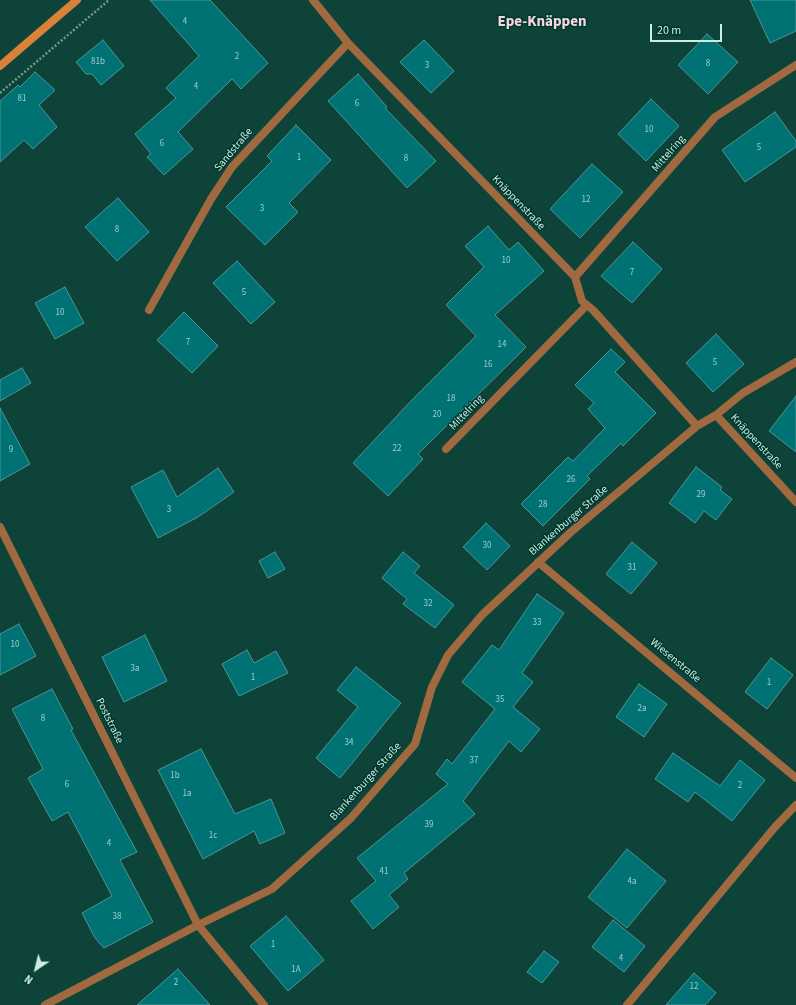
<!DOCTYPE html>
<html>
<head>
<meta charset="utf-8">
<style>
	body { margin:0 }
	#map { position:relative; width:796px; height:1005px; overflow:hidden; background:#0d4338; font-family:"Source Sans 3",sans-serif }
	canvas { display:block }
	.north { position:absolute; left:16px; top:949px; width:40px; height:40px; -webkit-text-stroke:3px #00382e; paint-order:stroke; rotate:215deg; font-size:11px; font-weight:700; line-height:16px; text-align:center; color:#cdede4 }
	.north::after { content:''; display:block; margin:auto; width:14px; height:18px; background:#cdede4; clip-path:polygon(50% 0,100% 100%,50% 72%,0 100%) }
	.scale { position:absolute; left:650px; top:24px; width:72px; height:18px; box-sizing:border-box; border:2px solid #cdede4; border-top:0; padding-left:5px; font-size:12px; line-height:14px; white-space:nowrap; color:#cdede4; -webkit-text-stroke:3px #00382e; paint-order:stroke }
</style>
</head>
<body>
<div id="map">
<canvas width="796" height="1005"></canvas>
<div class="north">N</div>
<div class="scale">20 m</div>
</div>
<script>
const c = document.querySelector('canvas').getContext('2d');
c.lineJoin = 'round';
function paint(path, color) {
  c.fillStyle = color;
  c.fill(path, 'evenodd');
}
function toPath(rows) {
  const path = new Path2D();
  for (const r of rows) {
    path.moveTo(r[0], r[1]);
    for (let i = 2; i < r.length; i += 2) path.lineTo(r[i], r[i + 1]);
  }
  return path;
}
function strokePath(path, color, width, dash) {
  c.strokeStyle = color;
  c.lineWidth = width;
  c.lineCap = dash ? 'butt' : 'round';
  c.setLineDash(dash || []);
  c.stroke(path);
}
function drawText(font, color, halo, rows, align = 'center') {
  c.font = font + ' "Source Sans 3",sans-serif';
  c.lineWidth = 3;
  c.setLineDash([]);
  c.textBaseline = 'middle';
  c.strokeStyle = halo;
  c.fillStyle = color;
  for (const [text, x, y, turn = 0] of rows) {
    c.save();
    c.translate(x, y);
    c.rotate((+turn || 0) * Math.PI / 180);
    c.textAlign = isNaN(turn) ? turn : align;
    if (halo) c.strokeText(text, 0, 0);
    c.fillText(text, 0, 0);
    c.restore();
  }
}
const building = toPath([
	[150,0,210,0,268,63,241,89,232,79,178,132,193,149,164,175,147,157,151,154,135,134,176,98,166,88,199,56,150,0],
	[750,0,796,0,796,31,770,43,750,0],
	[707,34,738,62,708,94,678,65,707,34],
	[103,40,124,66,101,85,92,74,86,74,76,62,103,40],
	[424,40,454,71,431,93,400,62,424,40],
	[35,72,55,90,39,105,57,127,33,149,24,140,0,162,0,101,18,85,20,87,35,72],
	[358,74,387,107,385,108,436,161,407,188,328,101,358,74],
	[651,99,679,126,646,161,618,134,651,99],
	[775,112,796,141,796,147,745,182,722,150,775,112],
	[296,125,331,160,289,203,298,212,265,245,226,207,272,161,267,156,296,125],
	[592,164,623,192,580,238,550,209,592,164],
	[118,198,149,232,117,261,85,227,118,198],
	[488,226,509,250,518,242,544,271,495,315,526,347,418,454,423,459,388,496,353,463,410,402,476,336,446,305,484,267,465,246,488,226],
	[633,242,662,269,632,303,601,276,633,242],
	[237,261,275,302,251,324,213,283,237,261],
	[65,287,84,323,55,339,35,303,65,287],
	[184,312,218,346,192,373,157,340,184,312],
	[716,334,744,364,713,392,686,363,716,334],
	[611,349,625,362,615,372,656,413,623,446,621,443,587,476,590,479,543,526,521,504,568,457,573,461,605,428,588,409,594,403,575,385,611,349],
	[22,368,31,383,0,401,0,380,22,368],
	[796,396,796,452,769,431,796,396],
	[0,408,30,464,0,481,0,408],
	[696,467,722,487,720,490,732,499,716,520,704,511,695,523,669,503,696,467],
	[218,468,234,492,198,517,158,538,131,487,163,470,177,497,218,468],
	[486,523,510,546,487,570,463,547,486,523],
	[632,542,657,563,631,594,606,574,632,542],
	[275,552,285,569,268,578,259,561,275,552],
	[403,552,420,566,414,573,454,605,435,628,403,604,407,599,382,578,403,552],
	[537,594,564,613,522,673,533,682,513,707,540,729,521,752,509,741,463,801,475,814,404,873,408,879,389,895,399,907,373,929,351,901,376,881,357,858,448,784,436,774,447,759,452,764,495,709,462,682,492,645,499,650,537,594],
	[19,624,36,656,0,675,0,634,19,624],
	[145,635,167,681,124,702,102,657,145,635],
	[247,650,254,663,276,651,288,673,239,696,222,664,247,650],
	[771,658,793,675,767,709,745,692,771,658],
	[356,667,401,703,340,778,316,758,358,707,337,690,356,667],
	[639,684,667,704,644,737,616,717,639,684],
	[52,689,73,729,71,730,137,852,120,860,153,922,104,948,95,938,82,913,112,896,68,812,52,821,28,778,43,769,12,709,52,689],
	[201,749,235,814,271,799,285,833,260,844,254,831,203,859,158,770,201,749],
	[673,753,720,786,740,760,765,780,732,821,695,792,688,802,655,779,673,753],
	[627,849,666,881,627,928,588,897,627,849],
	[286,916,324,960,288,991,250,946,286,916],
	[613,920,645,946,624,972,592,947,613,920],
	[544,951,559,962,542,983,527,972,544,951],
	[178,969,210,1005,137,1005,178,969],
	[694,973,716,993,705,1005,666,1005,694,973]
]);
paint(building, '#007274');
strokePath(building, '#4d9596', 1);
strokePath(toPath([
	[0,93,109,0]
]), '#729c92', 2.5, [2, 2]);
strokePath(toPath([
	[313,0,348,43,575,277,582,301,593,310,697,426],
	[575,277,715,117,796,65],
	[149,310,211,199,232,167,348,43],
	[716,415,796,502],
	[446,449,587,305],
	[0,527,198,925,264,1005],
	[538,562,796,778],
	[45,1005,198,925,272,889,351,818,415,744,432,687,448,655,482,615,571,532,697,426,716,415,743,393,796,362],
	[627,1005,775,827,796,805]
]), '#a0693f', 8);
strokePath(toPath([
	[0,66,77,0]
]), '#d98139', 8);
drawText('9px', '#9acec8', null, [
	["4",185,22],
	["2",237,57],
	["81b",98,62],
	["8",708,64],
	["3",427,66],
	["4",196,87],
	["81",22,99],
	["6",357,104],
	["10",649,130],
	["6",162,144],
	["5",759,148],
	["1",299,158],
	["8",406,159],
	["12",586,200],
	["3",262,209],
	["8",117,230],
	["10",506,261],
	["7",632,273],
	["5",244,293],
	["10",60,313],
	["7",188,343],
	["14",502,345],
	["5",715,363],
	["16",488,365],
	["18",451,399],
	["20",437,415],
	["22",397,449],
	["9",11,450],
	["26",571,480],
	["29",701,495],
	["28",543,505],
	["3",169,510],
	["30",487,546],
	["31",632,568],
	["32",428,604],
	["33",537,623],
	["10",15,645],
	["3a",135,669],
	["1",253,678],
	["1",769,683],
	["35",500,700],
	["2a",642,709],
	["8",43,719],
	["34",349,743],
	["37",474,761],
	["1b",175,776],
	["6",67,785],
	["2",740,786],
	["1a",187,794],
	["39",429,825],
	["1c",213,836],
	["4",109,844],
	["41",384,872],
	["4a",632,882],
	["38",117,917],
	["1",273,945],
	["4",621,959],
	["1A",296,970],
	["2",176,983],
	["12",694,987]
]);
drawText('11px', '#cdede4', '#00382e', [
	["Sandstraße",234,150,-50],
	["Mittelring",669,154,-49],
	["Knäppenstraße",518,203,46],
	["Mittelring",467,413,-46],
	["Knäppenstraße",756,442,47],
	["Blankenburger Straße",569,521,-41],
	["Wiesenstraße",675,661,40],
	["Poststraße",109,721,64],
	["Blankenburger Straße",366,782,-48]
]);
drawText('bold 15px', '#f8d7e2', '#00382e', [
	["Epe-Knäppen",542,23]
]);
</script>
</body>
</html>
